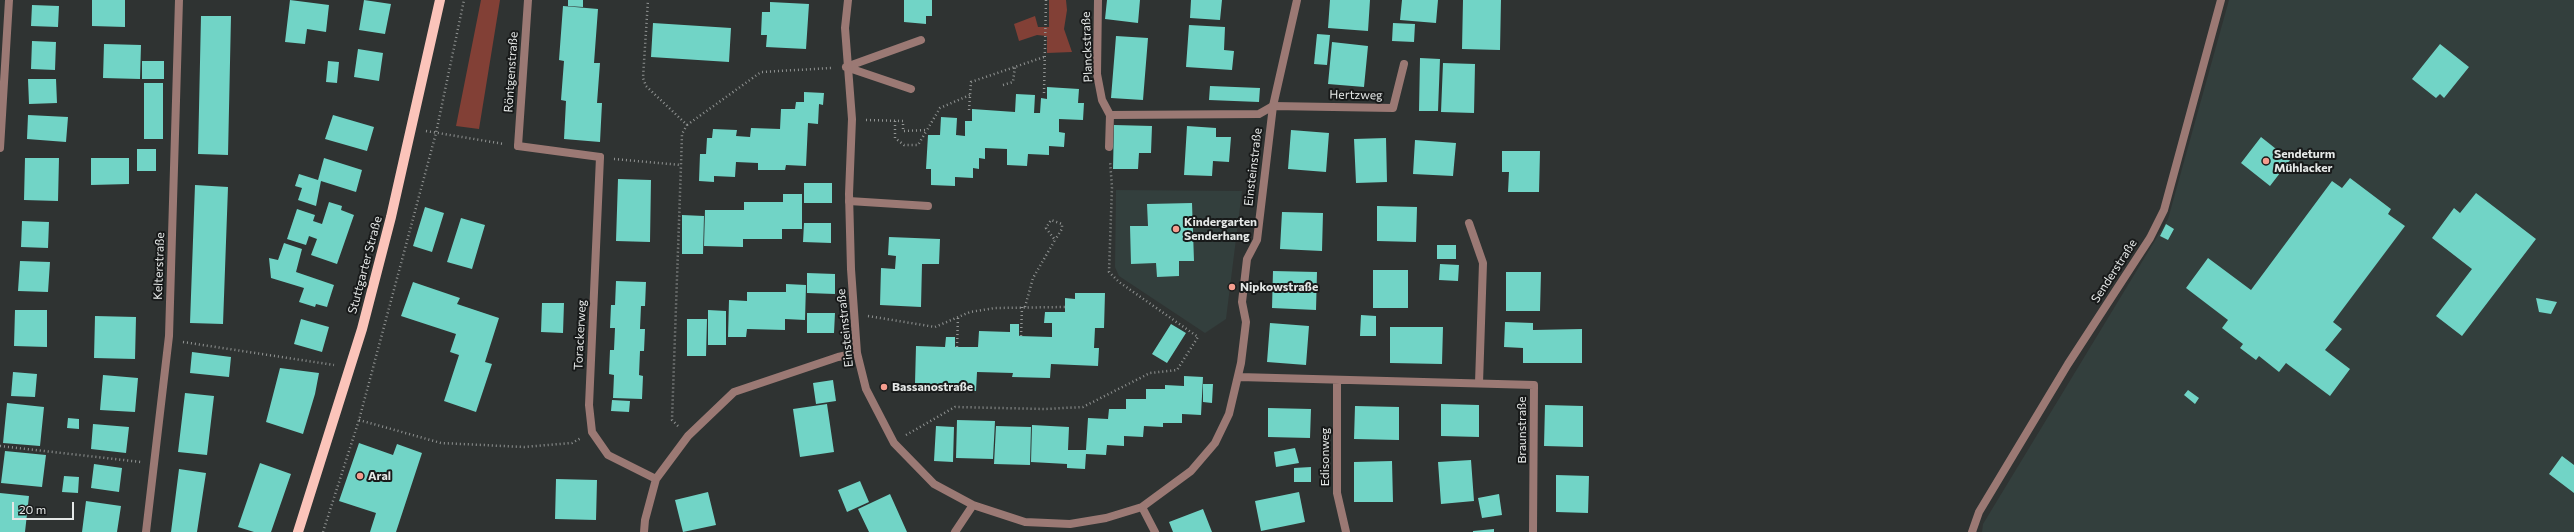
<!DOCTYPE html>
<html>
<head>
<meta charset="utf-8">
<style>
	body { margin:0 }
	#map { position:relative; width:2574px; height:532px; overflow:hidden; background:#2f3332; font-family:Commissioner,sans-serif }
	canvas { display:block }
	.scale { position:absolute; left:12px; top:502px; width:62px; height:18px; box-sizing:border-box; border:2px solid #e5e8e7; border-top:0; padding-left:5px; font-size:12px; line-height:14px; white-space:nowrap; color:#e5e8e7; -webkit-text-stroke:3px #181a1a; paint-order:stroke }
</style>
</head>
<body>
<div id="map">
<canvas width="2574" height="532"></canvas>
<div class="scale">20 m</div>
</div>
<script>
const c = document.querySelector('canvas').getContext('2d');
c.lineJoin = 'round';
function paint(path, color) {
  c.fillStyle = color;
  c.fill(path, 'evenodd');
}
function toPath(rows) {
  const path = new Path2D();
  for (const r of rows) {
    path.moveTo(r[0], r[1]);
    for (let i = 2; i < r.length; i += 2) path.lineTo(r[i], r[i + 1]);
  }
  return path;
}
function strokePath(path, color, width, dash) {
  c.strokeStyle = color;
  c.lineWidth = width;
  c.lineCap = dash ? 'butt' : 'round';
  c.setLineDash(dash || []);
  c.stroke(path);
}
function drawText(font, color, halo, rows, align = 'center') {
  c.font = font + ' Commissioner,sans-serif';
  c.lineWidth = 4;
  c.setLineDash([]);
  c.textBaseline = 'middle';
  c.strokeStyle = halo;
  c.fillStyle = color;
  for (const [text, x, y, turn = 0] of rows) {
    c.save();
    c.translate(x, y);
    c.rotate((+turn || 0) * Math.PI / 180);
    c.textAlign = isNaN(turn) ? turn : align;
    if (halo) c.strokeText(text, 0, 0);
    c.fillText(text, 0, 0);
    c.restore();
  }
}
paint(toPath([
	[2229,0,2574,0,2574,532,1982,532,1983,524,2168,219],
	[1116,190,1242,191,1226,319,1205,333,1119,276,1115,267]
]), '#333f3d');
paint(toPath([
	[481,0,500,0,479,129,456,126],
	[1049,0,1066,0,1067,10,1064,29,1072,52,1047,53,1047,36,1037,35,1019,41,1014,24,1035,16,1038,27,1049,27]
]), '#824036');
paint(toPath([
	[92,0,125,0,125,27,92,26],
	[290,0,329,5,326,32,307,29,305,44,285,42],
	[364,0,391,4,385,34,359,30],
	[568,0,583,0,583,7,568,6],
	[904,0,932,0,932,16,926,16,926,24,904,22],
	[1107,0,1140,0,1138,23,1105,19],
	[1191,0,1222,0,1220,20,1190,18],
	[1330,0,1370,0,1368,31,1328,28],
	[1402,0,1438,0,1436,23,1400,20],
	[1463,0,1501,0,1500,50,1462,49],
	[770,2,809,4,806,49,766,47,767,35,761,35,762,12,770,12],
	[32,5,59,6,58,27,31,26],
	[563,6,598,9,594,63,600,63,597,103,602,103,600,142,564,139,566,101,561,100,564,61,559,60],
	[201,16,231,16,228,155,198,154],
	[653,23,731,28,729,62,651,57],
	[1393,23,1415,24,1414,42,1392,41],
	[1189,25,1225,27,1224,50,1234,51,1232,70,1186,67],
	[1317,34,1330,35,1327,65,1314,64],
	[1116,36,1148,38,1143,100,1111,98],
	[32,41,56,42,55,70,31,69],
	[1332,42,1368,46,1364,87,1328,84],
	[104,44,141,45,140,79,103,78],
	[2440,44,2469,67,2444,98,2440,94,2436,98,2412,79],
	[358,49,383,53,379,81,354,77],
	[1420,58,1440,59,1438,111,1419,111],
	[142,61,164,61,164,79,142,79],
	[328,61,339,62,337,83,326,82],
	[1443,63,1475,64,1474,113,1441,112],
	[28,79,56,79,57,103,29,104],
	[144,83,163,83,163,139,144,139],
	[1210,86,1260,88,1259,102,1209,100],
	[1047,87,1079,89,1078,103,1084,103,1083,120,1059,119,1059,132,1065,133,1064,147,1049,146,1049,155,1028,154,1027,166,1007,165,1007,149,985,148,985,159,979,158,979,169,973,168,973,178,955,177,955,186,931,185,931,169,926,169,928,135,940,135,941,117,957,118,956,135,965,136,965,121,972,121,972,109,1015,112,1016,94,1035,95,1034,113,1040,113,1041,98,1047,99],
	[804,92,824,93,823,105,819,104,818,124,808,123,806,166,786,165,785,170,758,170,758,163,736,162,735,177,714,176,714,182,699,181,700,154,706,154,707,138,712,138,713,129,737,130,736,136,750,137,751,128,780,129,781,109,795,109,796,102,804,102],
	[28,115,68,117,66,142,27,139],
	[333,115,374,127,367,151,325,139],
	[1114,125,1152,126,1151,153,1139,153,1138,169,1113,169],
	[1187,126,1216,128,1216,137,1231,137,1229,162,1213,161,1212,176,1184,175],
	[1291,130,1329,133,1326,172,1288,169],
	[2261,137,2290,160,2270,186,2241,163],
	[1386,138,1387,182,1356,183,1354,139],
	[1415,140,1456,143,1453,176,1413,174],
	[137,149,156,149,156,171,137,171],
	[1502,151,1540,151,1539,192,1508,192,1509,172,1502,172],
	[25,158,59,158,58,201,24,200],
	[91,158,129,158,129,184,91,185],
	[324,158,362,170,356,192,321,181,316,206,298,200,302,188,295,186,299,174,318,180],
	[2350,178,2391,209,2388,214,2405,226,2333,322,2342,329,2325,350,2350,369,2330,396,2286,363,2279,372,2259,356,2256,360,2240,348,2243,344,2222,328,2228,320,2186,288,2208,258,2251,290,2332,181,2342,188],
	[618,179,651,180,650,242,616,241],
	[804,183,832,183,832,203,804,203],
	[195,185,228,187,223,324,190,323],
	[2476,193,2536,239,2462,336,2436,316,2472,269,2432,238,2454,208,2460,213],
	[783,194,802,194,802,229,782,229,782,239,743,239,743,247,704,246,705,210,744,210,744,202,783,202],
	[329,202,342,206,341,210,354,215,337,264,311,255,317,239,309,236,306,245,287,239,297,209,315,215,313,221,322,224],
	[1192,203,1194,261,1179,261,1179,276,1157,277,1156,263,1131,264,1130,226,1148,226,1147,204],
	[1377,206,1417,207,1416,242,1377,241],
	[425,207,444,213,432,252,413,246],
	[1282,212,1323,213,1322,251,1280,249],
	[682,215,704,216,703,254,682,254],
	[461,218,485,225,472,269,447,262],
	[22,221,49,222,48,248,21,247],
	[804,223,831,223,831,243,803,242],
	[2166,224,2174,229,2168,240,2160,236],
	[889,237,940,239,939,264,922,264,921,307,880,305,881,268,895,269,896,256,888,255],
	[284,243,302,249,296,272,334,285,327,307,316,304,315,307,299,302,304,288,271,278,269,258,278,260],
	[1437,245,1456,245,1456,259,1437,259],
	[20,261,50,262,48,292,18,291],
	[1440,264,1459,265,1458,281,1439,280],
	[1373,270,1408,270,1408,308,1373,308],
	[1273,271,1317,272,1316,310,1272,308],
	[1506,272,1541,272,1540,311,1506,311],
	[807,273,835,274,835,294,807,293],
	[616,281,646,282,645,306,641,306,640,329,645,329,644,351,640,351,639,375,643,376,642,399,613,398,614,375,609,374,610,350,614,350,615,328,610,328,611,305,615,305],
	[413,282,460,298,457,304,499,318,485,362,492,364,476,412,444,401,459,355,450,352,456,334,401,316],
	[786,284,806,285,805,320,785,319,785,330,747,329,746,337,728,337,729,300,747,301,747,292,786,292],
	[1075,293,1105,293,1104,328,1095,328,1094,348,1099,348,1098,366,1051,364,1050,378,1012,377,1013,373,977,372,976,391,930,389,930,384,915,383,916,346,945,347,946,337,955,337,955,347,978,347,979,331,1010,332,1010,324,1019,324,1019,336,1052,337,1052,323,1044,323,1045,312,1065,312,1065,298,1075,299],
	[2536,298,2557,302,2551,314,2539,312],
	[542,303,564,303,563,333,541,332],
	[15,310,47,310,47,347,14,346],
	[708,310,726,311,726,345,708,345],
	[807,313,835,313,834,333,807,333],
	[1361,315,1376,316,1376,336,1360,336],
	[95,316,136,317,135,359,94,358],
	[301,319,329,327,322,352,294,344],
	[687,319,707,319,706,356,687,356],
	[1505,322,1533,323,1533,330,1582,329,1582,363,1523,363,1523,348,1504,347],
	[1270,323,1309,326,1306,365,1267,362],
	[1171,324,1186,333,1167,363,1152,354],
	[1390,327,1443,327,1442,364,1390,363],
	[192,352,231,357,229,377,190,373],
	[280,368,319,373,315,394,303,434,266,422],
	[13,372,37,374,35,397,11,396],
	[103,375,138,378,135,412,100,410],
	[1184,376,1203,377,1201,415,1182,414,1182,423,1163,423,1163,427,1144,426,1143,437,1124,436,1124,446,1107,445,1106,455,1086,454,1085,469,1067,468,1067,464,1031,462,1032,425,1069,427,1068,450,1086,450,1088,418,1108,419,1109,409,1126,409,1126,399,1146,399,1146,389,1165,389,1165,385,1184,386],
	[833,380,836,401,816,404,813,383],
	[1203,384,1213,384,1212,403,1203,402],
	[2188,390,2199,398,2195,404,2184,395],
	[185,393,214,396,207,455,178,452],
	[612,400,630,401,629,412,611,411],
	[7,403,44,407,40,446,3,443],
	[827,404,834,452,800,457,793,409],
	[1441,404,1479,405,1479,437,1441,436],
	[1545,405,1583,406,1583,447,1544,446],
	[1355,406,1399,407,1399,440,1354,439],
	[1268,408,1311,409,1310,438,1268,437],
	[68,418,79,419,79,429,67,428],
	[957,420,995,421,993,459,956,458],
	[93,424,129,427,126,453,91,449],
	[936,426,954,427,953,462,934,461],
	[996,426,1031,427,1030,465,994,464],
	[359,443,393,455,397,444,422,453,396,532,370,532,376,513,339,501],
	[1295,448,1299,463,1276,467,1274,452],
	[5,451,46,455,42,487,1,483],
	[2562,456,2574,465,2574,493,2549,474],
	[1471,460,1474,501,1441,504,1438,462],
	[1392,461,1393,502,1354,502,1354,462],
	[260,463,291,474,271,532,254,532,238,527],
	[94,464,122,468,119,492,91,488],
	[1311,467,1311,482,1294,482,1294,468],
	[179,469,206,473,197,532,171,532],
	[1556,475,1589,476,1588,513,1556,512],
	[64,476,79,477,78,493,62,492],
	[556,479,597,480,596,520,555,519],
	[860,481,869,502,847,512,838,490],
	[708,492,716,525,683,532,675,500],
	[1299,492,1305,522,1261,531,1255,501],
	[0,493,29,496,25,532,0,532],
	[890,494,907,532,869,532,858,509],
	[1499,494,1502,515,1482,518,1478,498],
	[86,501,121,506,117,532,82,532],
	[1203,509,1212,532,1173,532,1169,522],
	[1494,529,1494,532,1473,532,1473,531]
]), '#71d4c6');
strokePath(toPath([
	[1003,85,1013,82,1015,67],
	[1044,93,1046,0],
	[969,110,971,82,1044,57],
	[866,120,903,121,903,131,927,130,940,108,970,95],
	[895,121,895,138,904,145,918,145,927,130],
	[687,125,761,72,832,68],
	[426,131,504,144],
	[614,159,681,165,682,134,687,125,646,86,643,78,648,0],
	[1025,307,1033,278,1055,240,1046,228,1051,220,1062,224,1062,229,1055,240],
	[868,316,935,327,970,312,995,308,1065,307],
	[1021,336,1022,307],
	[183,342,334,365],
	[957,347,958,317],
	[359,420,441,443,524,447,572,443,581,438],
	[678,426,672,420,681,165],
	[906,435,955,407,1045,409,1083,407,1150,373,1177,370,1198,337,1119,282,1109,272,1112,187,1110,161],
	[0,446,141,462],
	[323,532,359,420,436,133,464,0]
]), '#919493', 2.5, [1, 3]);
strokePath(toPath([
	[846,67,921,40],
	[846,67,911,89],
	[518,146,600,157],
	[1109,147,1110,115,1259,114,1273,106,1393,108,1404,64],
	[849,201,928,206],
	[1469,223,1483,263,1479,383],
	[1972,532,1979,512,2068,364,2150,238,2164,210,2221,0]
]), '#9b7974', 8);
strokePath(toPath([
	[848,0,845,28,852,119,849,194,851,269,857,353,866,389,894,443,934,484,973,505,1025,522,1070,524,1106,518,1142,507,1191,471,1215,443,1229,414,1241,363,1246,322,1242,302,1247,259,1257,240,1273,106,1297,0],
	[1098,0,1097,74,1102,100,1110,115],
	[518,146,528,0],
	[0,148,9,0],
	[600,157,589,405,592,432,608,455,656,479],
	[1239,377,1534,385,1533,532],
	[1337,381,1337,493,1346,532],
	[1142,507,1155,532],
	[146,532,169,336,179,0],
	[644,532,645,520,656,479,688,436,734,392,838,357,857,353],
	[955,532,973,505]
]), '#9b7974', 8);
strokePath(toPath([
	[298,532,362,329,391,217,440,0]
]), '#fbc4ba', 10);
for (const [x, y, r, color] of [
	[2266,161,4,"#f59d8e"],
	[1176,229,4,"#f59d8e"],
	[1232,287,4,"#f59d8e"],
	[884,387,4,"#f59d8e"],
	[360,476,4,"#f59d8e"]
]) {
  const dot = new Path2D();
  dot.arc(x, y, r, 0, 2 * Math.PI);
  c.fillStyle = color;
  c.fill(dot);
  strokePath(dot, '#181a1a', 1.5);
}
drawText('12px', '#e5e8e7', '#181a1a', [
	["Planckstraße",1087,47,-92],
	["Röntgenstraße",511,72,-86],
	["Hertzweg",1356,95,1],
	["Einsteinstraße",1253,167,-83],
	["Stuttgarter Straße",365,265,-75],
	["Kelterstraße",159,266,-88],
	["Senderstraße",2114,271,-57],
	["Einsteinstraße",845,328,-96],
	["Torackerweg",580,335,-87],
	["Braunstraße",1522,430,-90],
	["Edisonweg",1325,457,-90]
]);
drawText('bold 12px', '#e5e8e7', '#181a1a', [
	["Sendeturm",2274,154],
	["Mühlacker",2274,168],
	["Kindergarten",1184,222],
	["Senderhang",1184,236],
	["Nipkowstraße",1240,287],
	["Bassanostraße",892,387],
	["Aral",368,476]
], 'left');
</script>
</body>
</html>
